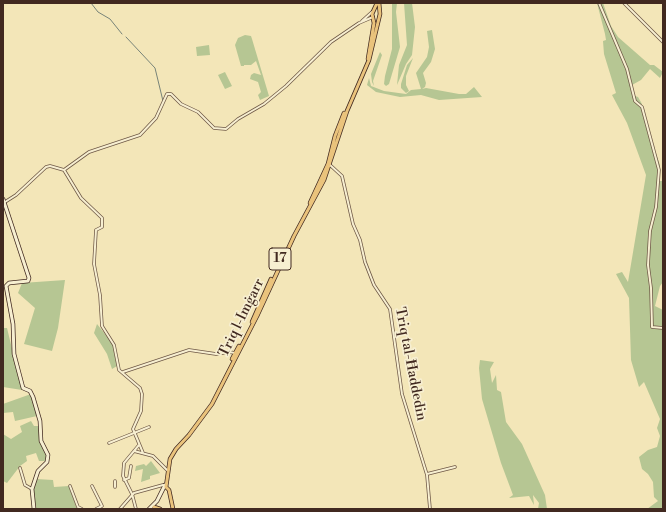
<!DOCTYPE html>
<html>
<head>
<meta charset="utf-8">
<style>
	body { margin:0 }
	#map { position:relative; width:666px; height:512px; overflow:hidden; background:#f3e6b8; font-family:"Libre Bodoni",serif }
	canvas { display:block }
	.frame { position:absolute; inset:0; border:4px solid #412920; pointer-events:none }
</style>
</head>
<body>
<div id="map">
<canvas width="666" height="512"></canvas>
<div class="frame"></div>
</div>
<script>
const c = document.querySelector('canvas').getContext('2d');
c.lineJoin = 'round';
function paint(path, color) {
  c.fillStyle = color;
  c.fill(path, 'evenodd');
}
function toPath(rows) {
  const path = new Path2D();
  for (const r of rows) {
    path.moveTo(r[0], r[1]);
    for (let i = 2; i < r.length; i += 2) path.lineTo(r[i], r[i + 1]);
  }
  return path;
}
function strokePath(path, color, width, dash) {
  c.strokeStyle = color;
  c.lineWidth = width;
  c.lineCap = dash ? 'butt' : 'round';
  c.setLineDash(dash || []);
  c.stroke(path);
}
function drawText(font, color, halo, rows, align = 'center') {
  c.font = font + ' "Libre Bodoni",serif';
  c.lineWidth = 3.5;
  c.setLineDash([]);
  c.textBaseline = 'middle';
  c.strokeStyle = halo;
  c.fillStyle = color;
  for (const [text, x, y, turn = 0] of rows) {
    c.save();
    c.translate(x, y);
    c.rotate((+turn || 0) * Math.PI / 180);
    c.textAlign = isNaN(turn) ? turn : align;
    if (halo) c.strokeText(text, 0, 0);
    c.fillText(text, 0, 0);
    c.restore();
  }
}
paint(toPath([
	[392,3,397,3,396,12,400,47,389,84,386,86,384,84,385,76,392,49],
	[404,3,412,3,415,27,412,55,406,64,397,85,399,65,407,45],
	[597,3,603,3,611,26,618,37,650,65,654,65,663,72,660,78,650,69,641,80,632,85,635,96,638,97,642,104,641,105,643,107,651,140,660,165,659,181,663,181,663,282,660,286,655,306,663,310,663,509,647,509,658,501,654,497,653,482,648,474,642,469,639,457,648,450,657,447,660,436,657,428,660,419,644,382,639,387,631,360,629,298,616,274,622,272,628,282,646,175,627,123,612,95,616,93,604,54,603,41,606,40,605,34],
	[432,30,435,49,431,62,423,73,426,83,425,87,422,89,426,88,459,94,466,94,474,87,482,97,439,100,421,95,400,97,376,92,367,85,369,78,371,86,384,91,406,94,411,90,421,89,416,73,427,57,429,47,427,31],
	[245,35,251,36,252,39,269,96,260,100,258,95,261,92,258,82,250,79,251,75,254,73,261,75,256,61,251,65,244,65,244,66,241,66,235,45,238,38],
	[209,45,210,55,197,56,196,47],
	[380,52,382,55,373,81,374,86,372,82,371,74],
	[413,58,406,76,406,85,409,91,406,93,401,88,401,84,407,65],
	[225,72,232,86,225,89,218,75],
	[65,280,58,328,52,351,24,344,35,308,18,293,22,283],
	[97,324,113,344,117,366,112,369,107,354,94,333],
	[3,328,7,328,22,390,3,387],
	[480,360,494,362,490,369,492,383,496,375,497,390,501,392,506,422,522,444,545,495,547,509,538,509,539,503,533,495,534,505,529,496,509,498,513,495,501,463,482,399,479,368],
	[31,394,37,416,15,421,13,412,3,413,3,404],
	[31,421,34,426,39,426,39,435,47,456,45,461,39,461,36,453,26,456,27,461,20,466,7,483,3,481,3,434,11,439,22,432,20,426],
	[151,461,160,473,150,476,150,479,141,482,143,469,135,471,136,466,144,464,146,466],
	[36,479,53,480,54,487,69,486,77,509,36,509,33,491]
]), '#b6c693');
strokePath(toPath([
	[91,3,98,12,110,19,122,34],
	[126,37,155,68,163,101]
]), '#778378', 1);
const street = toPath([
	[599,3,627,69,635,101,642,107,659,170,656,207,650,231,648,265,651,288,652,327,663,328],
	[624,3,663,42],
	[362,21,372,12],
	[330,165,342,176,353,224,360,240,365,262,374,285,390,309,402,394,427,475,430,509],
	[64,170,89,152,140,135,156,118,167,94,171,94,181,104,198,112,214,128,226,129,238,119,264,104,286,86,331,42,359,23,373,17],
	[64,170,81,198,102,218,102,227,96,230,94,264,100,295,102,326,114,345,119,370,140,388,142,394,141,411,133,429,143,453],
	[5,202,16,195,46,167,50,166,64,170],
	[123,372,189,350,216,354,229,352,235,353],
	[109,443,149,427],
	[134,451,153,456,167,470],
	[20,468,25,485,32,489],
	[427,474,455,467],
	[124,480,129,478,131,466],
	[115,481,115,487],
	[70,486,78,507,82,509],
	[92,486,102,506,96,509],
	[120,509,134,493,163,485,166,486],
	[136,509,132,494,123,476,124,463,139,445]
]);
const secondary = toPath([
	[3,199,29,278,28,281,9,283,6,286,13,324,14,354,23,388,30,391,33,397,40,421,41,441,48,455,47,462,38,471,32,489,34,509],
	[149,509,157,501,165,485]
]);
const primary = toPath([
	[368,59,374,23,372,14,377,3],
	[310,203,328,164,335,136,344,113],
	[252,322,271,279],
	[232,359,239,346],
	[154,507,160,509],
	[173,509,169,490,166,487,170,459,176,449,189,435,212,404,257,316,294,236,324,180,347,111,369,60,380,14,379,3]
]);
strokePath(street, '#6e5846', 3.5);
strokePath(secondary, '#412920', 4.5);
strokePath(primary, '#412920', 4.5);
strokePath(street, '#f7efd1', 2);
strokePath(secondary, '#f7efd1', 3);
strokePath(primary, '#eac37c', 3);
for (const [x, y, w] of [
	[280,259,22]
]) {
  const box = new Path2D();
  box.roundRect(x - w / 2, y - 11, w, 22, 3);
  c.fillStyle = '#f7efd1';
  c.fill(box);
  strokePath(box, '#412920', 1);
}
drawText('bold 13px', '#412920', null, [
	["17",280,259]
]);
drawText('14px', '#412920', '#f7efd1', [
	["Triq l-Imġarr",242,318,-64],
	["Triq tal-Ħaddedin",410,364,79]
]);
</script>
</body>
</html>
